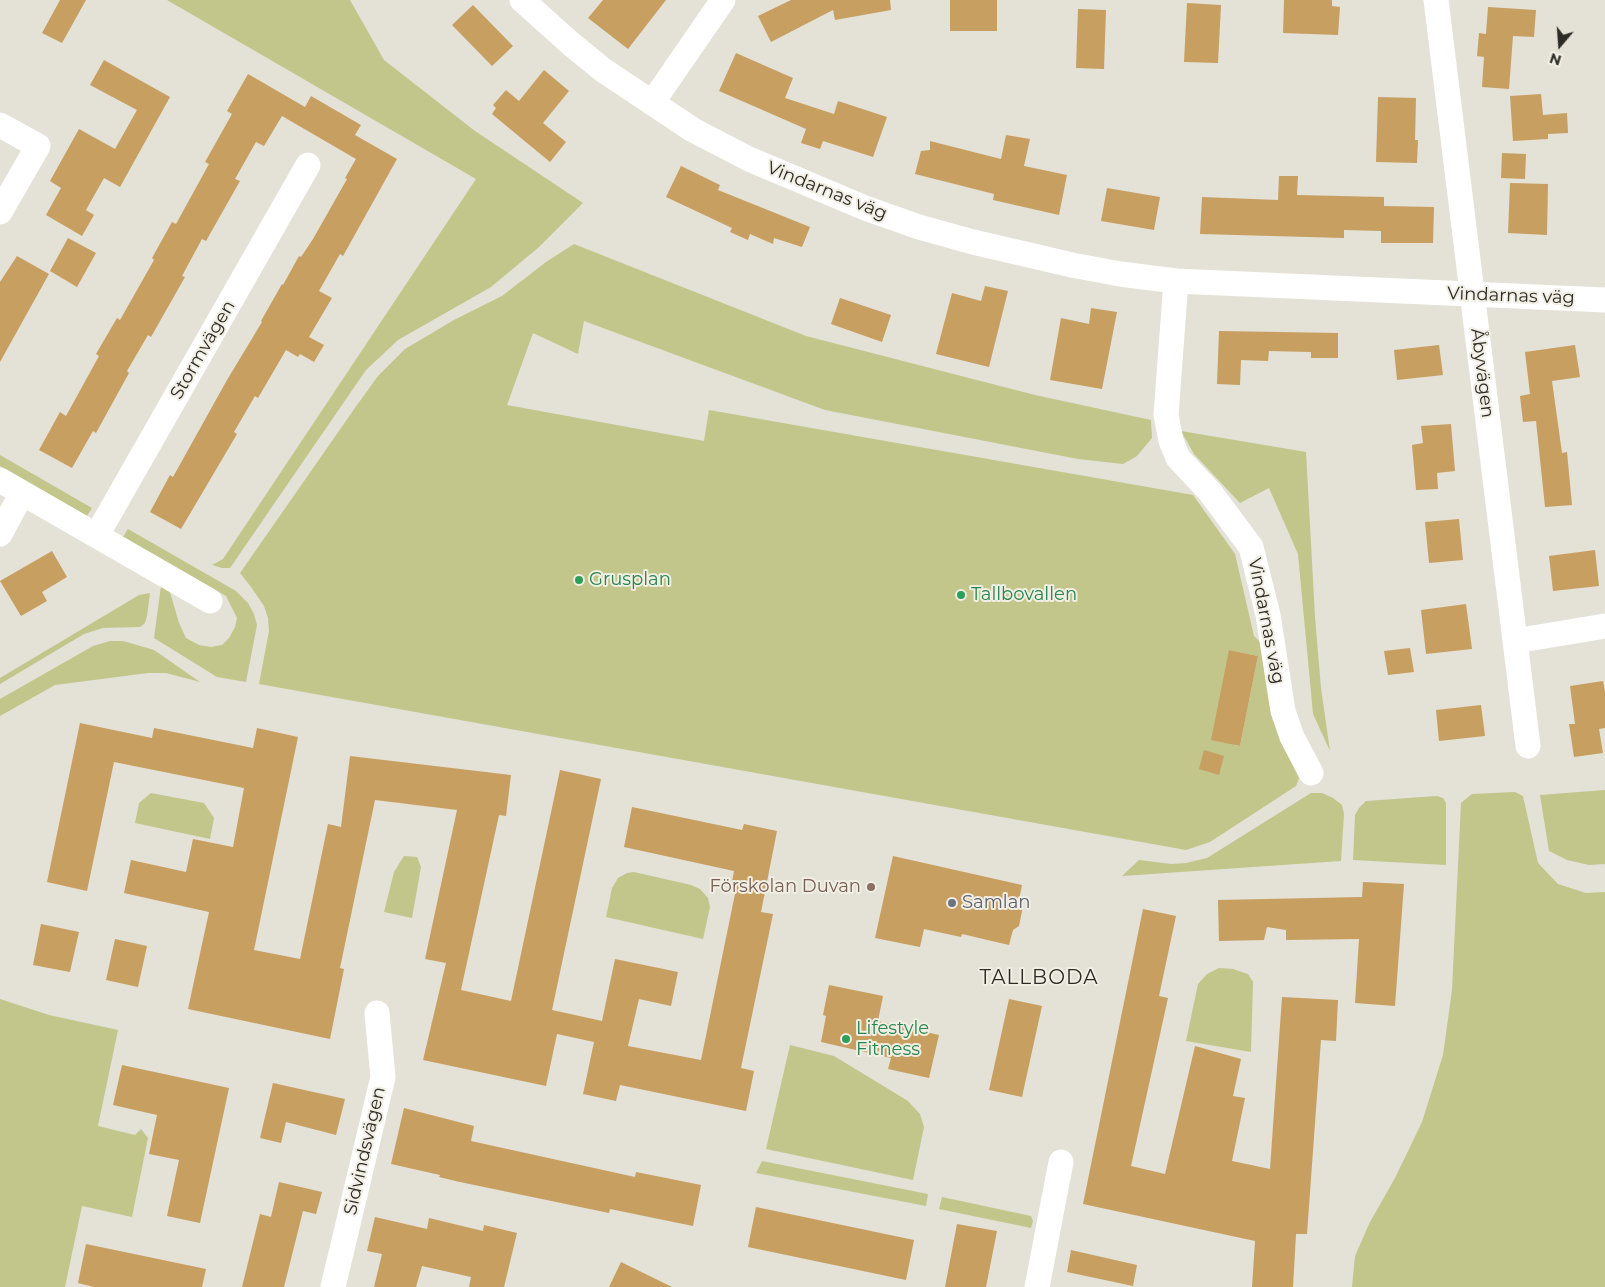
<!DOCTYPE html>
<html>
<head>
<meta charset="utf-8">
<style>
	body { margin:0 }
	#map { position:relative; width:1605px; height:1287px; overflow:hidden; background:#e4e1d6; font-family:Montserrat,sans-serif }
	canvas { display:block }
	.north { position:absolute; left:1535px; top:20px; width:50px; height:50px; -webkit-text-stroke:4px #f1eee3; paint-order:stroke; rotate:198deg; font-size:14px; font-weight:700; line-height:20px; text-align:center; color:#2c2b26 }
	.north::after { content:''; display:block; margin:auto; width:18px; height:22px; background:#2c2b26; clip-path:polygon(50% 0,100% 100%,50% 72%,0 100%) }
</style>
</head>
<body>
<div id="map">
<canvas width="1605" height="1287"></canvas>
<div class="north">N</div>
</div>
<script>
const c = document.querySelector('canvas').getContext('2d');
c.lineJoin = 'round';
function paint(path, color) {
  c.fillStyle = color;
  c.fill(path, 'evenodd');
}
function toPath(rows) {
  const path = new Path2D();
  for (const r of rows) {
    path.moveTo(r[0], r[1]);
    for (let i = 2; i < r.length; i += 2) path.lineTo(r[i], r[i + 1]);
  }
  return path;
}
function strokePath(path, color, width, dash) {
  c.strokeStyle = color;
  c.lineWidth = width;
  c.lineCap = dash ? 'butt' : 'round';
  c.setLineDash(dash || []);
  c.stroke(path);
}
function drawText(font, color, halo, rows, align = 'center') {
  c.font = font + ' Montserrat,sans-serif';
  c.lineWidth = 4;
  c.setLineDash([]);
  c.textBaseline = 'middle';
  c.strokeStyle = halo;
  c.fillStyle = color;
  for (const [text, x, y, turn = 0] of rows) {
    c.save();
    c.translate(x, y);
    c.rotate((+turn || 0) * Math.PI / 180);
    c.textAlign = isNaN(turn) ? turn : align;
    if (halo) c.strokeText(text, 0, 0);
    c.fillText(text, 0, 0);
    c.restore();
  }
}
paint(toPath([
	[167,0,350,0,384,60,475,131,583,203,539,247,491,287,398,340,366,370,230,568,222,568,212,565,223,559,476,179],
	[574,244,806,336,1035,395,1151,420,1152,438,1137,456,1123,464,1078,459,825,410,584,321,578,354,533,333,507,405,704,441,709,410,1193,495,1235,554,1254,636,1260,642,1282,743,1299,778,1296,786,1210,842,1186,850,259,684,269,631,268,618,264,606,251,587,240,573,357,405,378,376,405,349,454,320,502,296,546,262],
	[1229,650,1258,656,1240,746,1234,745],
	[1181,431,1306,452,1315,617,1321,688,1330,751,1313,714,1298,554,1269,488,1240,503,1194,454],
	[0,455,92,508,87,516,0,466],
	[128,529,236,591,248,603,254,614,257,625,246,682,217,677,154,638,161,586,170,592,179,623,186,638,199,645,211,647,222,645,229,638,235,627,237,618,226,596,123,537],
	[150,593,147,616,145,623,140,627,103,628,84,634,0,684,0,678,139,595],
	[110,641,123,641,154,650,200,682,166,673,148,673,55,685,0,716,0,699,93,646],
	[1605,790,1605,864,1589,865,1567,860,1549,851,1540,795],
	[1515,792,1523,796,1538,863,1558,884,1586,893,1605,892,1605,1287,1352,1287,1355,1256,1370,1222,1395,1178,1422,1122,1443,1055,1452,990,1461,803,1472,794],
	[151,793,204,803,214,818,210,839,135,823,139,803],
	[1311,793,1322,793,1333,798,1342,805,1344,814,1341,861,1122,876,1139,860,1171,864,1186,863,1207,858],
	[1437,796,1443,798,1446,803,1446,865,1353,860,1355,815,1359,808,1366,801],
	[404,856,417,857,421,867,412,918,384,912,394,872],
	[634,872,691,885,700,889,708,898,710,907,703,939,606,917,612,888,618,878,627,873],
	[1219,968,1233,969,1248,974,1253,982,1251,1052,1186,1041,1198,984,1207,974],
	[0,999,49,1015,118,1030,98,1126,135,1135,141,1129,148,1138,132,1217,82,1206,65,1287,0,1287],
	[790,1045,834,1056,908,1101,920,1114,924,1127,913,1180,766,1149],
	[762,1161,928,1194,926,1206,756,1173],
	[942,1197,1031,1216,1033,1221,1031,1228,939,1209]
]), '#c2c68b');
paint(toPath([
	[60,0,86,0,62,43,42,33],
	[603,0,666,0,628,49,588,18],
	[791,0,890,0,891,10,835,20,833,10,771,42,758,16],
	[950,0,997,0,997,31,950,31],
	[1284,0,1332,0,1332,6,1340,7,1338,35,1283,33],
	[1187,3,1221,5,1218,63,1184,62],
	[473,5,513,46,492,66,452,25],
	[1488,7,1536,10,1534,37,1513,36,1509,89,1482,87,1484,57,1477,56,1479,33,1486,34],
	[1078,9,1106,10,1104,69,1076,68],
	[736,53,793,78,785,98,834,114,838,101,887,117,873,157,823,141,820,149,801,143,806,129,719,91],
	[104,60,170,97,120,187,104,178,86,210,94,215,82,236,46,215,61,188,50,181,79,129,115,149,137,110,90,85],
	[544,70,569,91,543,123,566,142,550,162,492,114,496,108,493,105,506,90,519,101],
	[248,74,305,107,311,96,361,125,355,135,397,159,343,256,340,254,319,291,332,298,309,337,324,345,314,362,300,354,298,357,286,350,258,398,255,396,234,432,237,434,181,529,150,512,170,475,173,477,227,380,262,322,261,321,282,284,283,285,299,256,301,257,313,239,347,179,345,178,356,159,282,116,264,146,256,142,235,179,240,181,206,241,202,239,182,276,185,277,151,337,148,335,127,371,129,373,96,433,93,431,72,468,39,450,60,412,66,416,99,356,96,354,117,318,120,320,154,260,152,258,172,222,176,224,209,164,205,162,232,114,227,111],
	[1541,94,1543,115,1567,113,1568,133,1548,134,1548,139,1513,141,1510,96],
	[1378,97,1416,98,1415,140,1418,140,1417,163,1376,162],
	[1006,135,1030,139,1024,166,1067,175,1059,215,993,200,994,194,915,174,921,151,930,150,930,141,1001,159],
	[1502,153,1526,154,1525,179,1501,178],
	[681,166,720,185,718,190,810,227,802,247,774,238,773,244,750,234,748,240,730,232,732,228,666,197],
	[1279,176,1298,176,1297,195,1384,197,1384,206,1434,207,1433,243,1381,243,1381,231,1344,230,1344,238,1200,234,1202,197,1278,200],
	[1510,183,1548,184,1547,235,1508,233],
	[1107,188,1160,197,1154,230,1101,221],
	[68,238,96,253,77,287,50,271],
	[17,256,49,274,0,362,0,282],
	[985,286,1008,291,989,367,936,354,952,293,981,301],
	[840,298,891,315,882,342,831,324],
	[1091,308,1117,312,1102,389,1050,380,1061,318,1089,324],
	[1219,331,1338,333,1338,358,1311,358,1311,352,1269,351,1268,361,1241,360,1240,385,1217,384],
	[1439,345,1443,375,1397,380,1394,350],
	[1575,345,1580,377,1552,381,1562,453,1567,452,1572,505,1545,507,1536,421,1523,422,1520,396,1530,394,1525,352],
	[1451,424,1455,471,1437,473,1438,489,1416,490,1412,445,1423,443,1421,426],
	[1459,519,1463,560,1429,563,1425,522],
	[1595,550,1599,586,1553,591,1549,556],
	[52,551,67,577,42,592,47,601,21,616,0,581],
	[1466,604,1472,649,1426,654,1421,610],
	[1410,648,1414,672,1388,675,1384,651],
	[1229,650,1258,656,1240,746,1211,740],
	[1603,681,1605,692,1605,728,1599,729,1603,753,1574,757,1569,724,1575,724,1570,686],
	[1481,705,1485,736,1439,741,1436,710],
	[80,723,152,738,154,728,253,748,257,728,298,737,254,950,300,959,328,824,341,827,350,756,511,775,506,816,499,815,461,990,511,1001,560,770,601,779,552,1010,602,1021,615,959,678,972,671,1006,639,999,628,1046,701,1060,736,889,731,887,734,871,624,847,632,807,742,830,744,824,777,831,761,912,773,914,741,1068,754,1071,746,1111,620,1085,616,1101,583,1094,594,1042,557,1034,546,1086,423,1060,446,963,425,959,457,810,375,800,340,968,344,969,330,1039,188,1009,209,912,124,893,131,860,186,872,193,839,233,847,244,788,114,762,87,891,47,882],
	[1204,750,1224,756,1219,775,1199,769],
	[893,856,1022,885,1019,900,1023,906,1019,926,1013,930,1009,945,962,934,961,937,924,929,920,947,875,938],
	[1363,882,1404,884,1395,1006,1355,1003,1359,939,1286,940,1286,930,1267,927,1264,940,1219,941,1218,900,1362,897],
	[1143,909,1176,916,1159,996,1168,998,1131,1166,1165,1174,1195,1046,1241,1059,1233,1096,1245,1098,1232,1161,1270,1169,1282,997,1338,1000,1336,1041,1321,1040,1307,1234,1296,1234,1293,1287,1252,1287,1255,1241,1083,1204],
	[41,924,79,932,70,972,33,965],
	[115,939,147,946,138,987,106,980],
	[829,985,883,996,878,1021,939,1035,929,1078,888,1069,891,1058,821,1042,826,1016,823,1015],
	[1009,999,1042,1006,1022,1097,989,1090],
	[122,1065,229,1088,200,1223,167,1216,179,1160,149,1154,157,1115,113,1105],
	[273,1083,345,1099,336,1135,286,1122,281,1143,260,1138],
	[404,1108,474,1126,471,1141,635,1177,636,1172,701,1185,693,1226,610,1209,609,1213,460,1182,439,1177,440,1175,391,1164],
	[279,1182,322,1192,316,1214,303,1211,284,1287,242,1287,260,1214,271,1217],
	[756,1207,914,1240,906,1280,748,1247],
	[375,1217,427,1229,429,1218,483,1231,484,1225,517,1233,504,1287,469,1287,471,1277,422,1266,416,1287,374,1287,382,1254,367,1251],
	[957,1224,997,1231,986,1287,945,1287],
	[86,1244,206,1269,202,1287,94,1287,78,1283],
	[1071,1250,1137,1265,1133,1286,1067,1272],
	[621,1262,672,1287,609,1287]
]), '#c79f61');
strokePath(toPath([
	[522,0,570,43,603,70,693,130,749,159,865,208,919,227,973,242,1072,265,1120,274,1176,281,1605,300],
	[1436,0,1528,746],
	[652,103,723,0],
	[0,125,38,146,0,212],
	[1176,281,1166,415,1171,441,1178,458,1210,492,1251,547,1268,615,1283,711,1292,737,1311,773],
	[0,480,210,601],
	[0,534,22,493],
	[97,535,308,165],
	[1515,641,1605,626],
	[333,1287,383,1077,377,1013],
	[1037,1287,1061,1162]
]), '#fff', 25);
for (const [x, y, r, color] of [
	[579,580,5,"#2e9e5b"],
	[961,595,5,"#2e9e5b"],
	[871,887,5,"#8d6e63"],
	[952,903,5,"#6b7280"],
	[846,1039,5,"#2e9e5b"]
]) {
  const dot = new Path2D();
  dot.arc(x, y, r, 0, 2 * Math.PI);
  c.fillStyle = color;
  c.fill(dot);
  strokePath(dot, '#f1eee3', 2);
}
drawText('18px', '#2c2b26', '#f1eee3', [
	["Vindarnas väg",827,191,22],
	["Vindarnas väg",1511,296,2],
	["Stormvägen",203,350,-60],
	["Åbyvägen",1482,373,83],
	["Vindarnas väg",1266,621,79],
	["Sidvindsvägen",365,1151,-77]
]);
drawText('18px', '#27864d', '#f1eee3', [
	["Grusplan",589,580],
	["Tallbovallen",971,595],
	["Lifestyle",856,1029],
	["Fitness",856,1050]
], 'left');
drawText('18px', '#785e54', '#f1eee3', [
	["Förskolan Duvan",861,887]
], 'right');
drawText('18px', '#5b616d', '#f1eee3', [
	["Samlan",962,903]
], 'left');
c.letterSpacing = '1px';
drawText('20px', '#2c2b26', '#f1eee3', [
	["TALLBODA",1039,978]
]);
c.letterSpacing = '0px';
</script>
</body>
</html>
